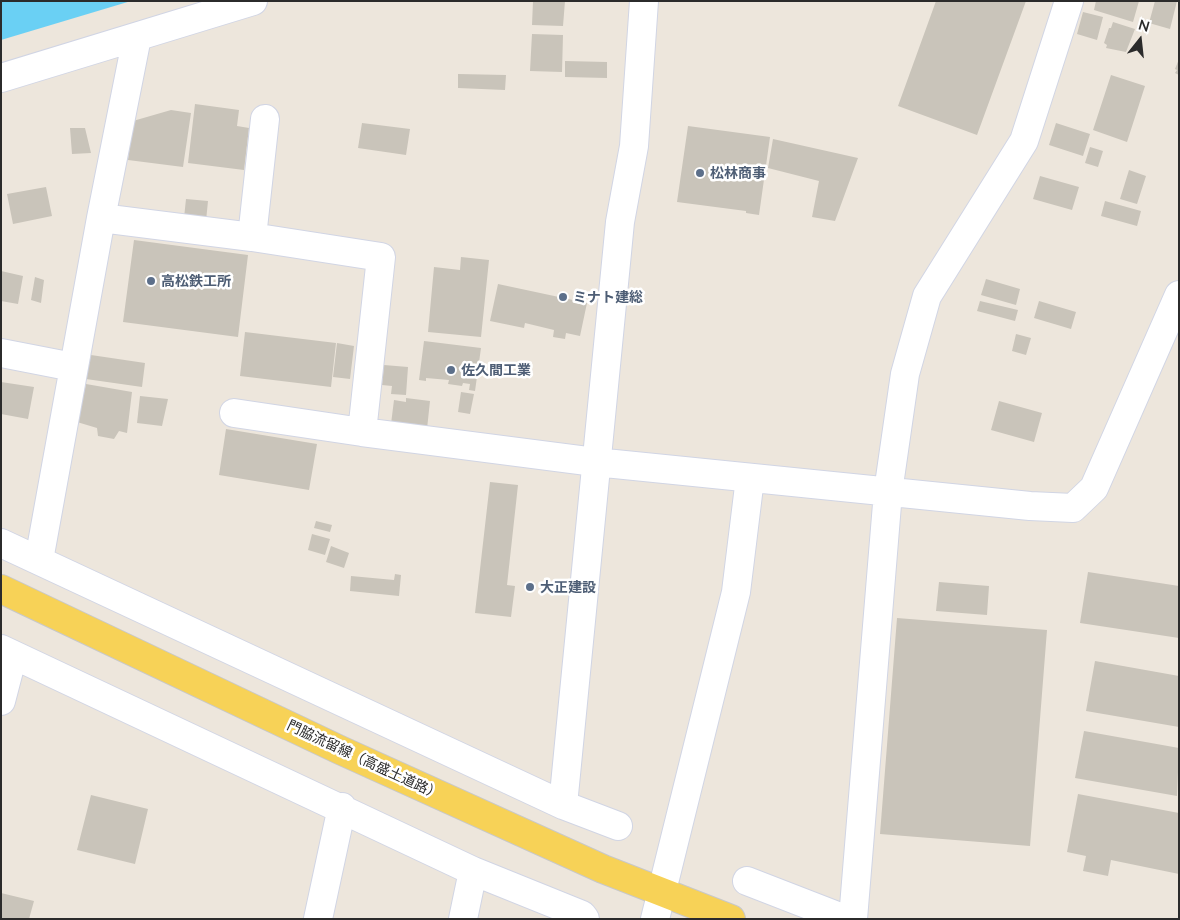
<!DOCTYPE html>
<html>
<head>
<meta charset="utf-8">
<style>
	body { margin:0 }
	#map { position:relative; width:1180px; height:920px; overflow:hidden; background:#ede6dc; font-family:Lato,sans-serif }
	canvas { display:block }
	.frame { position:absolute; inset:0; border:2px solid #2b2b2b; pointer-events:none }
	.north { position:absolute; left:1115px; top:15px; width:50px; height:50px; -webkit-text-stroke:4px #fff; paint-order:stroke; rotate:16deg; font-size:14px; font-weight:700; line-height:20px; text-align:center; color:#2b2b2b }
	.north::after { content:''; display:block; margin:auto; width:18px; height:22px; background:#2b2b2b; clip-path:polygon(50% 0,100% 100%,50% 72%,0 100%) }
</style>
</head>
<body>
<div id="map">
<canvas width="1180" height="920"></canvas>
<div class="frame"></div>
<div class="north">N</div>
</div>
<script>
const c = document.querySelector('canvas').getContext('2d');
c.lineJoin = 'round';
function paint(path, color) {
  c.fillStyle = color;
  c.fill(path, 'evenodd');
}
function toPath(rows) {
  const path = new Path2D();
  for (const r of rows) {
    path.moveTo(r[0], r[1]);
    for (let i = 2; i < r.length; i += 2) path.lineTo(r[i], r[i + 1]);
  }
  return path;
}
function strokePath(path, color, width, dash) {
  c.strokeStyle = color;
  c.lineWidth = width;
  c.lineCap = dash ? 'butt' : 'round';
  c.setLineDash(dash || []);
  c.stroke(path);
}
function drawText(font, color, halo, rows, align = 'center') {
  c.font = font + ' Lato,"Noto Sans JP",sans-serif';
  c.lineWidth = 5;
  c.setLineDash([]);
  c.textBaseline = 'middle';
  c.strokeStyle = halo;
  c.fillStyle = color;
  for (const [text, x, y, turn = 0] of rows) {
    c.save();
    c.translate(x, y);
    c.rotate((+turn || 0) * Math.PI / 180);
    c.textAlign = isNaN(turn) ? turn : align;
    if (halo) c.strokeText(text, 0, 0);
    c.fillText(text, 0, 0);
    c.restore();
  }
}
paint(toPath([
	[1,1,131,1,1,40]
]), '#6ad0f4');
paint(toPath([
	[533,1,565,1,563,26,532,25],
	[936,1,1026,1,977,135,898,106],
	[1096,1,1139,1,1133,22,1094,10],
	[1155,1,1177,1,1170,29,1149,23],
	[1083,12,1103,17,1097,40,1077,34],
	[1113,22,1135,29,1126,52,1106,48,1107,45,1104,43,1109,28,1111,28],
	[532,34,563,35,562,72,530,71],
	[1179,59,1179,75,1175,73,1177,70,1175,69],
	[565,61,607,62,607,78,565,77],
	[458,74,506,75,505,90,458,88],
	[1111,75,1145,86,1127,142,1093,130],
	[195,104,239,110,237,126,249,128,244,170,188,163],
	[171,110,191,113,183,167,128,160,133,121],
	[362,123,410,129,406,155,358,148],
	[1056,123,1090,134,1083,156,1049,145],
	[688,126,770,137,759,215,746,213,746,211,677,202],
	[70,128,85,128,91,153,72,154],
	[773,139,858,158,835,221,812,217,819,181,768,168],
	[1090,147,1103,151,1098,167,1085,163],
	[1129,170,1146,176,1137,204,1120,199],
	[1040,176,1079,187,1072,210,1033,199],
	[46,187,52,216,13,224,7,194],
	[186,199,208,201,206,221,184,218],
	[1105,201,1141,211,1137,226,1101,216],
	[134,240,248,255,238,337,123,322],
	[461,257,489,260,481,337,428,332,434,267,460,270],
	[1,271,23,276,18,304,1,301],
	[35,277,44,280,41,303,31,300],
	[986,279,1020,289,1016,305,981,295],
	[498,284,587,303,580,336,566,333,565,339,553,337,554,330,525,323,524,328,490,321],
	[980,301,1018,310,1015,321,977,311],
	[1039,301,1076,312,1071,329,1034,318],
	[245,332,336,343,331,387,240,376],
	[1016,334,1031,338,1026,355,1012,351],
	[424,341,481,348,475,391,469,390,470,384,463,383,462,386,448,384,449,380,426,378,426,381,419,380],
	[337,343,354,346,350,379,333,377],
	[91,355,145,363,142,387,86,379],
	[384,365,408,367,406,395,391,394,392,386,382,385],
	[1,382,34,387,28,419,1,414],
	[86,384,132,392,127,433,119,431,114,439,98,436,97,428,77,422],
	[461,392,474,394,470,414,458,412],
	[140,396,168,399,162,426,137,423],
	[406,398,430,401,427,429,391,424,394,400,406,402],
	[999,401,1042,413,1034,442,991,430],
	[226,429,317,444,309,490,219,475],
	[490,482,518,485,507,585,515,586,511,617,475,613],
	[316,521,332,525,330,532,314,528],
	[312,534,330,539,325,555,308,550],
	[331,546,349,553,344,568,326,562],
	[1088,572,1179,586,1179,638,1080,623],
	[395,574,401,575,399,596,350,591,351,576,394,580],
	[939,582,989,586,987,615,936,611],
	[897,618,1047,630,1030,846,880,834],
	[1095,661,1179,676,1179,727,1086,711],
	[1084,731,1179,748,1177,796,1075,778],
	[1078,794,1179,813,1179,874,1111,860,1108,876,1083,871,1086,856,1067,852],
	[91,795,148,809,135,864,77,850],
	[1,893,34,901,29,919,1,919]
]), '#c9c4ba');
const minor = toPath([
	[1,78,253,1],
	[101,218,252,237,265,119],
	[1,353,73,367],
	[234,413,362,432,381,257,252,237],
	[362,432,595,462,1030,506,1073,508,1094,488,1179,295],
	[1,543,563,805,618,826],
	[39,560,101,218,137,37],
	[1,649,473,871,582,915,585,919],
	[1,701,13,655],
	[563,805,620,222,634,146,644,1],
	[747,881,845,919],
	[318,919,342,807],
	[463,919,473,871],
	[655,919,736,592,750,478],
	[853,919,888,492,905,374,927,296,1024,141,1069,1]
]);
const major = toPath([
	[1,589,340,750,603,869,731,919]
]);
strokePath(minor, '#d1d5e4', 30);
strokePath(major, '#c8c8c8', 30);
strokePath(minor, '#fff', 28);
strokePath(major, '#f7d257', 28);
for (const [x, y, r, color] of [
	[700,173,5,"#5c6f8a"],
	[151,281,5,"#5c6f8a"],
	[563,297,5,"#5c6f8a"],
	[451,370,5,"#5c6f8a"],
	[530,587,5,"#5c6f8a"]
]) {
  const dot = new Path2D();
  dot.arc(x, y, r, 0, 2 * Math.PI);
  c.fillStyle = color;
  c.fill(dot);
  strokePath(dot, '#fff', 2);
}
drawText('bold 14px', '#4e5e75', '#fff', [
	["松林商事",710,173],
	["高松鉄工所",161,281],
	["ミナト建総",573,297],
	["佐久間工業",461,370],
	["大正建設",540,587]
], 'left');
drawText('14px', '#2b2b2b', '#fff', [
	["門脇流留線（高盛土道路）",364,760,25]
]);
</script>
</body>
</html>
